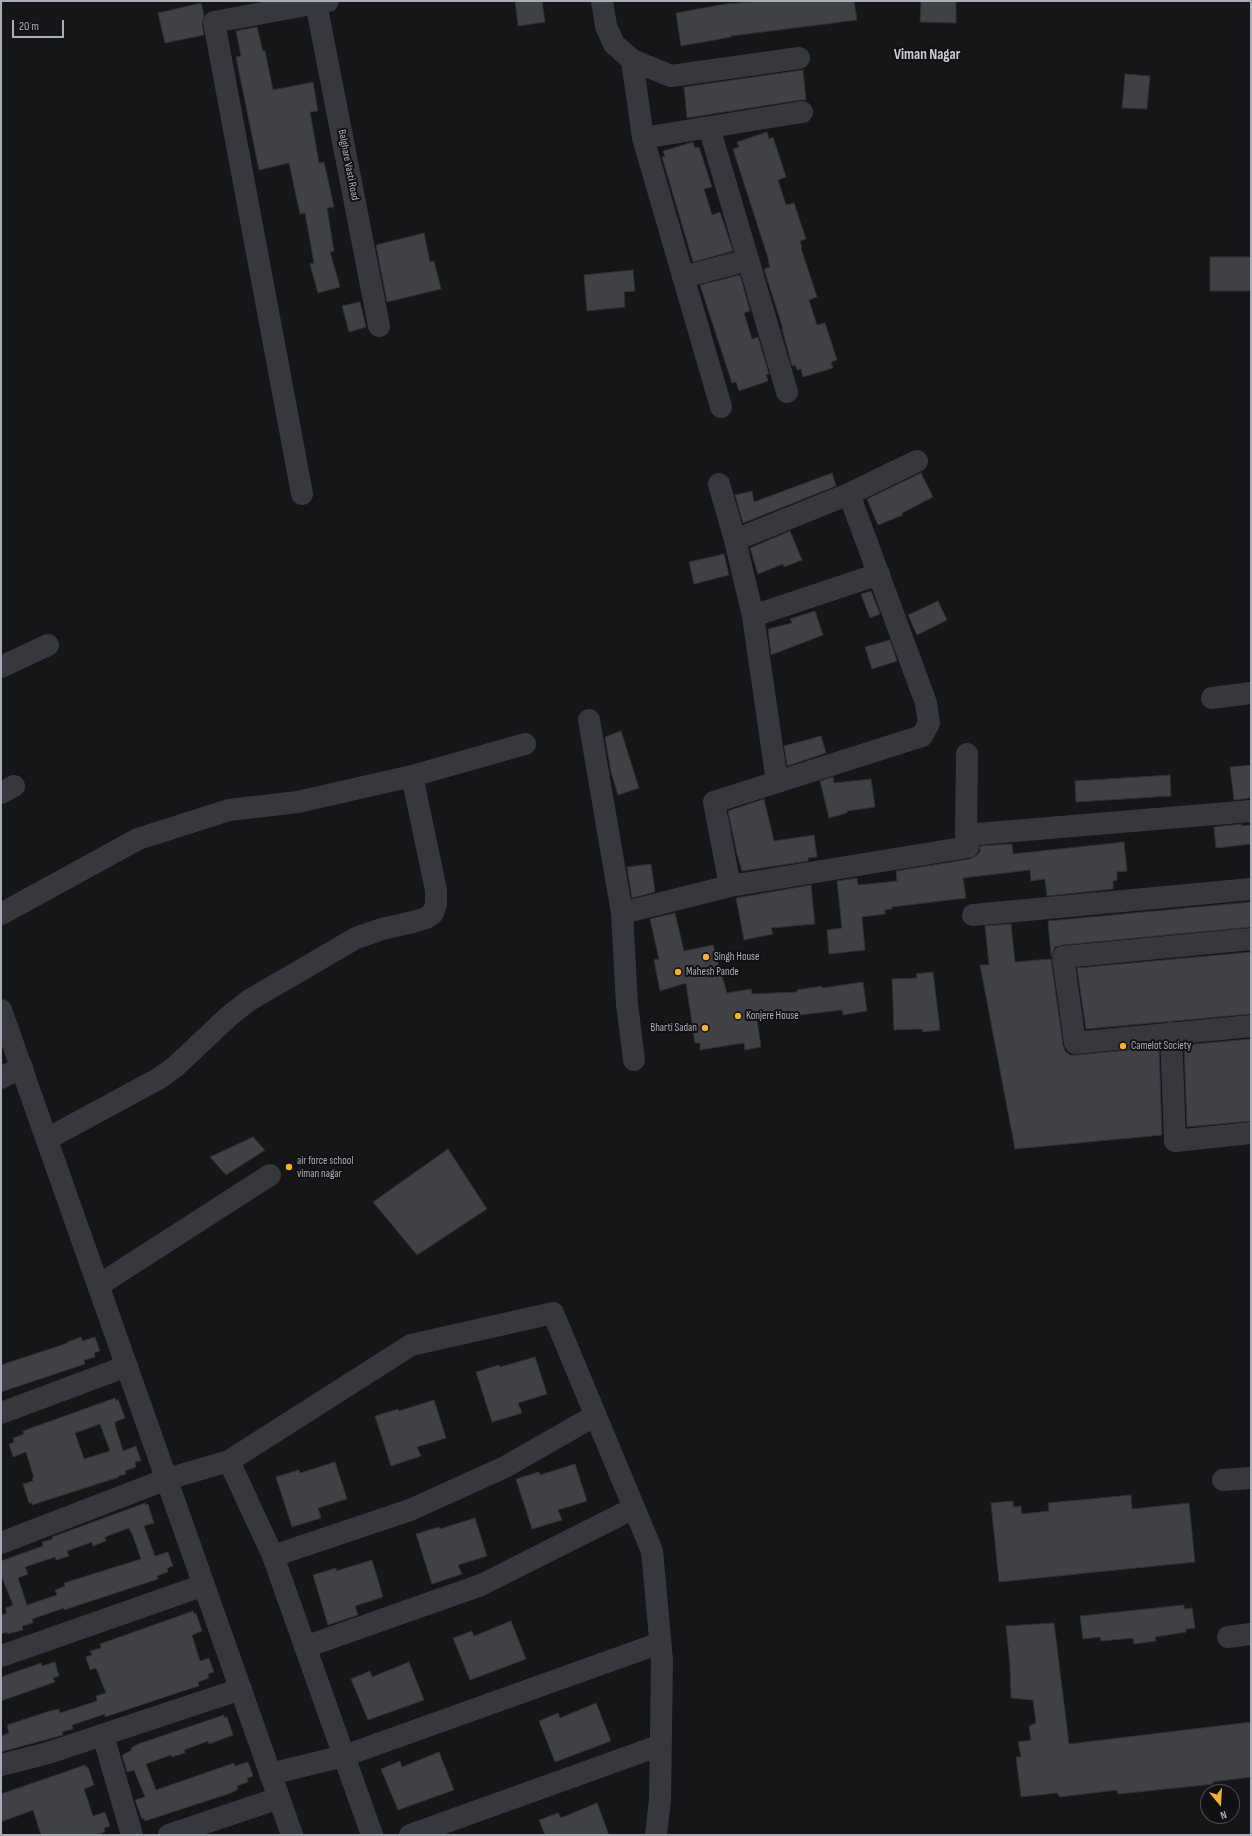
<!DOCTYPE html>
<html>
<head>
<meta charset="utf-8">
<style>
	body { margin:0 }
	#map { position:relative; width:1252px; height:1836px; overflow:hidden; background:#161618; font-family:"Sofia Sans Condensed",sans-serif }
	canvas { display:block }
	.frame { position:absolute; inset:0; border:2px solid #a8adb8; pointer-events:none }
	.north { position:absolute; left:1200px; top:1784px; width:40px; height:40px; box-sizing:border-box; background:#111113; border:1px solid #4d4f55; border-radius:50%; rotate:162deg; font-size:11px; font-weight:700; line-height:16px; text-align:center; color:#a8adb8 }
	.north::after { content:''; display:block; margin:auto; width:14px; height:18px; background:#f2b134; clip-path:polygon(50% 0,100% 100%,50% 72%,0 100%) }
	.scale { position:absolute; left:12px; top:20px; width:52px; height:18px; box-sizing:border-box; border:2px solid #a8adb8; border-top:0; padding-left:5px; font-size:12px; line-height:14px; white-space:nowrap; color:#a8adb8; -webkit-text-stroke:3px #111113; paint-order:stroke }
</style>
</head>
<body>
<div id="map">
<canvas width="1252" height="1836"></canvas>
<div class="frame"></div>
<div class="north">N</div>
<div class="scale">20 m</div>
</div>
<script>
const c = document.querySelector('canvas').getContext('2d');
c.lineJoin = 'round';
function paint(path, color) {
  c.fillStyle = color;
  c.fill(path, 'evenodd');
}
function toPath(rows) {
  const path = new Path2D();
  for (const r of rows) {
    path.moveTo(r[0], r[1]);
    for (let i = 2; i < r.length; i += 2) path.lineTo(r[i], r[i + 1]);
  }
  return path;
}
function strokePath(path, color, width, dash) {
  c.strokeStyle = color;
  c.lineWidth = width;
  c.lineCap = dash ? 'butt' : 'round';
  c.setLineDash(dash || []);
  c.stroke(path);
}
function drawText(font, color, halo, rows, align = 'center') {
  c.font = font + ' "Sofia Sans Condensed",sans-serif';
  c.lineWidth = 4;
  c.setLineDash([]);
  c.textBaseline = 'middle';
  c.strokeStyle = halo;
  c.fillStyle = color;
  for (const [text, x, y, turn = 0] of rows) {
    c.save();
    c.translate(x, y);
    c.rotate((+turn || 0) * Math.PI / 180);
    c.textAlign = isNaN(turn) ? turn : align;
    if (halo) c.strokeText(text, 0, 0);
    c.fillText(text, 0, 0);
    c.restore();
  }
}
const building = toPath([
	[515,1,542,1,545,22,518,26,515,1],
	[762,1,854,1,857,20,731,36,731,37,681,46,676,13,725,4,762,1],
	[921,1,956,1,956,23,920,22,921,1],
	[201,3,204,15,202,24,204,35,165,43,158,13,201,3],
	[257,27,263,51,265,51,273,90,313,82,318,111,310,112,319,163,324,162,334,207,327,208,334,251,330,252,340,287,318,293,310,264,314,263,305,213,300,214,289,163,259,170,236,57,241,56,236,31,257,27],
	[803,70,806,100,800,100,687,118,684,87,803,70],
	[1125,74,1150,76,1147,109,1122,108,1125,74],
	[767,132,769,139,773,137,786,177,778,180,786,205,794,203,806,239,800,241,802,248,801,248,817,297,809,300,817,325,825,323,837,360,831,362,833,368,803,377,801,369,797,370,795,365,792,366,782,329,783,329,764,269,770,267,768,261,769,261,733,149,739,147,737,142,767,132],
	[693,142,695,148,699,147,712,187,704,189,712,215,720,212,733,251,693,262,662,157,665,156,663,151,693,142],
	[424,233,430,262,434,261,441,289,387,302,376,245,424,233],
	[1210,257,1251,257,1251,291,1210,291,1210,257],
	[633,270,635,291,624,292,625,307,587,311,584,275,633,270],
	[740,275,750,311,744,313,752,339,758,337,769,374,766,375,768,381,739,391,736,382,732,383,700,285,740,275],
	[360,302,366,327,349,332,342,306,360,302],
	[832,473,836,486,743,523,735,495,752,491,754,502,832,473],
	[921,473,933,497,902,513,903,515,878,525,867,499,921,473],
	[790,531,802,560,784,567,783,564,758,574,750,548,790,531],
	[724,554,729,575,694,584,689,562,724,554],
	[871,591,880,614,870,618,861,594,871,591],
	[938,601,947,620,917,635,908,615,938,601],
	[815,611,823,635,771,655,768,629,792,623,790,619,815,611],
	[890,640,897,661,872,669,865,647,890,640],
	[621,731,639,788,618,795,611,772,605,737,621,731],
	[821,736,826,753,787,766,784,746,821,736],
	[1251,765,1251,798,1234,800,1230,767,1251,765],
	[1170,775,1171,796,1076,802,1075,781,1170,775],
	[833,777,834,783,871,779,875,807,847,811,847,813,829,818,820,781,833,777],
	[764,799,774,841,814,835,817,857,808,858,808,861,742,871,737,854,728,811,764,799],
	[1241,824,1241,826,1251,825,1251,844,1216,848,1214,827,1241,824],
	[1124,842,1127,871,1117,872,1117,880,1113,881,1113,889,1047,896,1045,879,1031,881,1030,870,963,878,966,898,892,907,892,909,885,910,885,914,862,917,865,950,829,954,827,930,842,928,837,881,857,878,858,885,897,881,896,871,970,859,976,856,980,852,980,846,1012,844,1013,854,1124,842],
	[651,864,655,892,632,898,627,867,651,864],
	[811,885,815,924,771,928,773,934,744,940,736,898,811,885],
	[1251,902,1251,927,1062,945,1055,947,1051,956,1048,921,1251,902],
	[675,913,684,951,713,945,727,993,751,989,752,994,797,992,797,990,822,986,822,988,863,982,867,1011,843,1015,842,1010,800,1015,756,1013,761,1047,745,1050,744,1043,700,1050,700,1043,695,1043,686,983,660,991,654,960,659,959,650,919,675,913],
	[1011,924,1015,962,1051,959,1063,1045,1065,1051,1070,1055,1076,1055,1159,1047,1162,1135,1015,1149,980,965,989,965,985,926,1011,924],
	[1251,952,1251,1014,1086,1029,1077,968,1251,952],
	[933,972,940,1030,923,1032,922,1029,894,1030,892,979,917,978,916,974,933,972],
	[1251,1039,1251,1121,1187,1127,1184,1045,1251,1039],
	[253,1137,265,1150,226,1175,210,1157,253,1137],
	[448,1149,487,1209,417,1255,373,1202,448,1149],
	[81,1337,82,1341,95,1337,100,1351,94,1353,95,1357,84,1360,85,1364,1,1392,1,1365,68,1343,67,1342,81,1337],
	[535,1357,547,1394,518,1403,522,1413,492,1422,476,1372,499,1365,500,1367,535,1357],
	[115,1398,116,1401,118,1399,125,1418,115,1422,115,1425,123,1451,136,1446,141,1461,135,1462,136,1467,125,1471,126,1474,118,1476,119,1477,32,1505,32,1503,29,1503,23,1484,33,1481,32,1478,34,1478,26,1452,13,1457,9,1444,14,1442,13,1438,24,1434,23,1431,115,1398],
	[100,1424,110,1451,84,1459,75,1433,100,1424],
	[434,1400,446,1438,417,1447,421,1456,391,1466,375,1416,398,1409,399,1411,434,1400],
	[335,1462,347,1499,318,1508,321,1518,292,1527,276,1477,299,1470,300,1473,335,1462],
	[575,1464,587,1501,558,1510,562,1520,532,1529,516,1479,539,1472,540,1475,575,1464],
	[1131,1495,1132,1509,1189,1503,1195,1562,999,1582,991,1503,1013,1501,1013,1507,1021,1506,1022,1514,1049,1511,1048,1503,1131,1495],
	[145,1503,145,1505,148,1504,154,1523,144,1526,155,1556,168,1552,173,1566,167,1568,168,1572,157,1576,158,1579,64,1610,64,1608,32,1619,33,1623,22,1626,23,1630,7,1634,7,1632,1,1634,1,1615,7,1613,5,1608,13,1605,1,1575,1,1561,43,1546,42,1542,53,1539,52,1537,145,1503],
	[129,1528,131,1533,132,1533,141,1559,64,1583,65,1586,55,1590,57,1595,27,1605,18,1578,28,1574,25,1567,55,1557,56,1560,69,1556,67,1551,92,1542,93,1546,106,1541,105,1537,129,1528],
	[475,1518,487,1556,458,1565,462,1574,432,1584,416,1534,439,1527,440,1529,475,1518],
	[372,1560,383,1597,355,1606,358,1615,328,1625,313,1575,336,1568,336,1571,372,1560],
	[1184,1605,1184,1609,1192,1608,1195,1628,1186,1629,1186,1632,1155,1637,1156,1641,1134,1644,1133,1638,1101,1641,1100,1637,1083,1639,1080,1616,1184,1605],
	[193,1611,194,1614,196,1613,202,1631,192,1635,200,1661,209,1658,214,1672,208,1674,209,1678,198,1682,199,1686,192,1688,105,1717,105,1714,72,1725,73,1729,62,1732,63,1735,1,1752,1,1736,9,1733,7,1725,50,1711,59,1709,60,1713,97,1701,96,1696,106,1693,96,1668,90,1670,86,1657,92,1655,90,1651,101,1648,100,1644,193,1611],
	[511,1621,526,1659,470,1680,453,1638,472,1631,474,1636,511,1621],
	[1054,1623,1069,1744,1251,1722,1251,1777,1212,1782,1213,1784,1195,1786,1118,1794,1117,1790,1060,1797,1057,1793,1021,1797,1016,1757,1021,1757,1018,1742,1031,1740,1029,1726,1036,1723,1033,1700,1011,1698,1010,1666,1006,1626,1054,1623],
	[55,1662,59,1676,53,1678,55,1682,1,1701,1,1677,41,1663,42,1666,55,1662],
	[409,1662,424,1700,368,1720,351,1679,370,1671,372,1677,409,1662],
	[596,1703,611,1741,555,1762,539,1721,558,1713,560,1718,596,1703],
	[224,1715,224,1718,227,1717,233,1735,209,1744,208,1741,184,1750,185,1753,172,1757,171,1755,146,1764,156,1790,234,1763,235,1766,248,1762,253,1776,247,1778,248,1782,237,1786,238,1789,231,1793,145,1821,144,1818,142,1819,135,1800,145,1797,134,1770,127,1772,122,1755,132,1750,131,1748,138,1744,224,1715],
	[439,1752,454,1790,398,1810,381,1769,400,1761,402,1767,439,1752],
	[85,1765,86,1767,88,1767,94,1785,84,1789,93,1816,105,1812,110,1826,104,1828,105,1832,96,1835,41,1835,33,1810,1,1822,1,1794,85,1765],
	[597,1803,609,1835,545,1835,539,1820,558,1813,561,1818,597,1803]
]);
paint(building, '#404145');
strokePath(building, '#303034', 1);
strokePath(toPath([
	[602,1,606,26,614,44,632,60,671,76,799,58],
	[316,3,379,326],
	[632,60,643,138,802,112],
	[709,127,787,392],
	[643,138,721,407],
	[683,277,748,260],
	[719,484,735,540,753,616,777,782],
	[302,494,214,22,328,1],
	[735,540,849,494,917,461],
	[753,616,879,574],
	[1,667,48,645],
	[1212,698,1251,693],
	[589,720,622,913,627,1004,634,1060],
	[967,754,966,835,1251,811],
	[1,793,14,786],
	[730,886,714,802,922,736,929,723,926,703,849,494],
	[622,913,730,886,968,847],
	[1,914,138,839,229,810,298,802,412,776,525,744],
	[973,915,1251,889],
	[1251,939,1063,957,1075,1043,1251,1026],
	[1,1010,292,1835],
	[1171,1033,1175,1141,1251,1133],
	[1,1078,22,1067],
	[47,1139,158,1079,175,1067,228,1017,248,1001,356,938,382,929,413,922,426,918,433,913,436,904,436,890,412,776],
	[99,1285,270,1175],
	[1,1413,127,1366],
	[229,1461,273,1556,372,1835],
	[1223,1480,1251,1478],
	[1,1543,167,1479,229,1461,411,1345,553,1313,652,1551,662,1660,660,1800,656,1835],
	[273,1556,410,1510,505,1467,596,1415],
	[1228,1637,1251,1634],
	[305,1647,481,1585,634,1508],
	[1,1656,204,1585],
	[103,1735,132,1835],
	[1,1765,48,1753,241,1689],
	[270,1774,344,1756,660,1643],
	[169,1835,279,1798],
	[410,1835,661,1745]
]), '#37383d', 22);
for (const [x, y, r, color] of [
	[706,957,4,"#f2b134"],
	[678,972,4,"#f2b134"],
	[738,1016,4,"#f2b134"],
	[705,1028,4,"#f2b134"],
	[1123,1046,4,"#f2b134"],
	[289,1167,4,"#f2b134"]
]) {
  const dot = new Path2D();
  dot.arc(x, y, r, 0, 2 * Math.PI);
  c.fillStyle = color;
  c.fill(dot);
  strokePath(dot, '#111113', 1.5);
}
drawText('11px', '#a8adb8', '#111113', [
	["Balghare Vasti Road",348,165,79]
]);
drawText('11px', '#a8adb8', '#111113', [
	["Singh House",714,957],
	["Mahesh Pande",686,972],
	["Konjere House",746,1016],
	["Bharti Sadan",697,1028,"right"],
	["Camelot Society",1131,1046],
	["air force school",297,1161],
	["viman nagar",297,1174]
], 'left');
drawText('bold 15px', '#c9ccd4', '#111113', [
	["Viman Nagar",927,55]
]);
</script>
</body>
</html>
